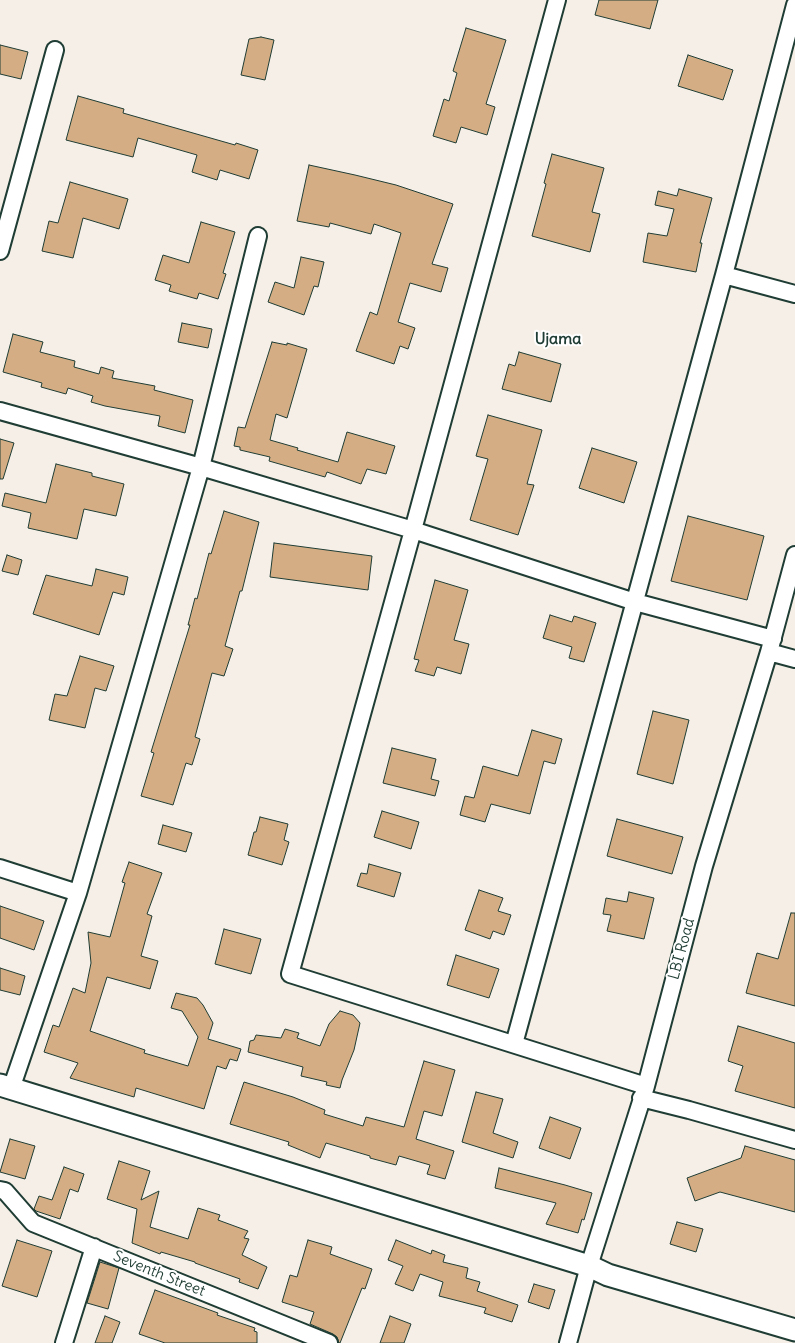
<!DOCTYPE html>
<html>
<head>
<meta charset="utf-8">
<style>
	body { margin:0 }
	canvas { display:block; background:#f6efe7 }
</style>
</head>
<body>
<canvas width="795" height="1343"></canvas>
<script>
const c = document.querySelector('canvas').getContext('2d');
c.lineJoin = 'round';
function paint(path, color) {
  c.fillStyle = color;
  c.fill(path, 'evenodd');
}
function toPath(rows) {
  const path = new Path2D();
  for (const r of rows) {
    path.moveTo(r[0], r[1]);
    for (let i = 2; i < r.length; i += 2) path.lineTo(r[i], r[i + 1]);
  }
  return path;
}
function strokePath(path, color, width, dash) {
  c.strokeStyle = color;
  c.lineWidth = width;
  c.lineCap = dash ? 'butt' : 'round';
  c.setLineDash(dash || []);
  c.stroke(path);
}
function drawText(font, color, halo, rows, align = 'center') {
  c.font = font + ' Delius,sans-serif';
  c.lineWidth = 4;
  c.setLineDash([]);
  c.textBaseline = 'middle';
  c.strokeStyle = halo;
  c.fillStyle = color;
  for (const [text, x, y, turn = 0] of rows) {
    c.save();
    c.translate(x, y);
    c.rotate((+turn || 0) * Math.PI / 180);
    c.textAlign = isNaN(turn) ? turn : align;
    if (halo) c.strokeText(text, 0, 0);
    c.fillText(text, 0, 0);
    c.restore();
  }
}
const building = toPath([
	[599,0,658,0,650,29,595,15,599,0],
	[466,28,506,40,486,104,495,107,487,135,461,127,456,143,433,136,444,99,449,101,457,73,453,71,466,28],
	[261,37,274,40,265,80,241,75,249,39,261,37],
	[0,45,28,52,21,79,0,74,0,45],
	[688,55,733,70,723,100,678,86,688,55],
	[78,96,124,109,123,113,235,145,236,143,258,150,249,179,220,170,217,180,192,172,197,155,138,138,133,157,66,140,78,96],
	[552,154,604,168,592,212,600,214,590,252,532,236,546,184,544,183,552,154],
	[309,165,355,175,396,185,453,204,432,264,448,268,441,292,410,283,398,322,415,328,408,349,400,346,394,364,356,351,370,312,377,315,401,233,374,224,371,234,330,223,329,227,297,221,309,165],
	[70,182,128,199,119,229,83,218,73,258,42,251,49,221,58,223,70,182],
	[679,189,712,198,700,243,702,243,696,272,643,262,648,233,667,236,674,209,655,205,658,191,677,196,679,189],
	[201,222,235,232,223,273,226,274,218,299,199,293,197,299,169,291,171,285,155,280,163,255,189,263,201,222],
	[301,257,324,262,318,287,314,286,304,315,268,302,275,282,294,288,301,257],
	[182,323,212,329,208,348,178,342,182,323],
	[13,334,43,342,40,352,75,361,74,367,99,374,101,367,114,371,112,378,155,386,154,390,193,400,185,433,158,426,160,416,105,406,91,402,93,396,68,388,66,394,41,387,42,383,3,372,13,334],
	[272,342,287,345,287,343,307,349,287,418,276,414,270,440,298,448,297,450,338,462,347,432,395,446,386,474,367,469,361,484,327,472,325,477,269,461,270,457,240,450,240,447,234,446,238,427,245,428,272,342],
	[519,352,561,364,551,402,502,389,509,364,515,366,519,352],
	[488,415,542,430,527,484,534,485,518,535,470,520,488,459,476,456,488,415],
	[0,439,14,443,3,479,0,479,0,439],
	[592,448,637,462,624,503,579,488,592,448],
	[56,464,92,473,92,476,124,484,116,516,84,509,77,539,28,528,31,513,2,506,5,493,46,503,56,464],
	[224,511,259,522,242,591,240,591,225,646,233,649,224,676,212,673,195,737,200,739,192,765,186,763,173,805,141,796,154,753,151,752,190,625,188,625,195,598,197,599,209,553,211,554,224,511],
	[688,516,764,536,747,600,671,581,688,516],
	[274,543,372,556,368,590,270,577,274,543],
	[7,555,22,560,18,575,2,571,7,555],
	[96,569,128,577,124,595,113,592,99,635,33,614,46,575,92,586,96,569],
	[435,580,468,590,454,640,469,644,461,674,437,667,434,676,415,671,419,660,414,659,435,580],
	[550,615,572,622,574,616,596,623,584,662,569,658,572,647,543,638,550,615],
	[80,656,114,666,106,691,95,688,85,728,49,720,55,694,67,696,80,656],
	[653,711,689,720,673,784,637,774,653,711],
	[532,730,562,739,555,764,544,761,530,814,491,804,485,822,460,815,465,796,474,798,483,766,518,776,532,730],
	[392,748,436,759,431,779,439,781,435,796,383,783,392,748],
	[382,811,419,822,411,849,374,837,382,811],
	[260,817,288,824,284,840,289,842,282,865,248,855,254,832,256,832,260,817],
	[617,819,683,837,672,874,607,856,617,819],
	[163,825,192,833,186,852,158,844,163,825],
	[129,862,162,873,147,914,152,916,141,956,158,961,150,989,107,977,90,1031,145,1050,144,1053,188,1066,198,1037,182,1011,171,1008,176,993,197,998,203,1005,213,1023,208,1039,241,1049,237,1061,230,1059,226,1069,217,1066,204,1109,136,1088,134,1097,70,1078,78,1063,44,1052,53,1025,59,1027,73,988,85,993,91,963,88,932,110,937,125,883,122,882,129,862],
	[369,864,401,873,394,897,357,886,361,873,367,874,369,864],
	[479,890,503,898,498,911,511,915,504,935,493,931,490,939,465,930,479,890],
	[629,892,654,898,644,939,607,931,611,915,603,914,606,898,627,902,629,892],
	[0,906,44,921,34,950,0,938,0,906],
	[791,913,795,913,795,1006,746,993,757,953,778,959,791,913],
	[224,929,261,939,251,974,215,964,224,929],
	[456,955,499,969,489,998,447,985,456,955],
	[0,968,25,976,20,995,0,990,0,968],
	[340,1011,353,1015,360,1023,354,1050,342,1080,340,1088,326,1085,327,1082,301,1076,303,1067,248,1052,250,1041,254,1040,256,1035,281,1038,285,1029,299,1033,297,1038,320,1046,329,1024,340,1011],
	[738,1026,795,1043,795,1108,735,1091,743,1066,728,1061,738,1026],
	[424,1061,455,1070,442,1116,424,1111,416,1139,454,1151,445,1179,427,1174,430,1165,399,1156,396,1165,370,1158,370,1156,326,1143,320,1158,288,1145,289,1142,230,1124,244,1082,293,1097,325,1110,324,1114,363,1126,366,1117,404,1127,424,1061],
	[476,1092,503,1099,493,1133,518,1142,513,1158,462,1142,476,1092],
	[550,1117,581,1128,570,1159,539,1148,550,1117],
	[10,1139,35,1146,25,1179,0,1172,10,1139],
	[745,1146,795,1160,795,1212,720,1192,695,1201,687,1178,741,1158,745,1146],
	[119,1161,150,1171,141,1200,159,1191,150,1227,188,1239,198,1208,220,1215,218,1220,248,1231,244,1238,249,1239,242,1255,267,1267,258,1289,239,1282,240,1279,195,1263,195,1262,161,1252,160,1254,132,1243,137,1209,107,1199,119,1161],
	[64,1167,84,1174,78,1192,70,1189,60,1219,36,1211,34,1209,39,1196,52,1200,64,1167],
	[499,1168,565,1185,592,1193,584,1220,582,1219,578,1233,546,1224,556,1203,495,1188,499,1168],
	[677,1222,703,1229,696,1252,670,1244,677,1222],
	[17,1240,52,1251,37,1297,2,1286,17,1240],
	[308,1240,332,1247,330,1254,372,1269,365,1289,362,1288,340,1343,339,1343,337,1337,333,1334,310,1324,314,1312,282,1302,290,1275,297,1277,308,1240],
	[396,1240,431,1254,432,1250,445,1255,443,1262,468,1268,466,1278,480,1282,477,1291,518,1305,512,1322,484,1313,486,1308,439,1296,443,1282,420,1274,413,1291,395,1284,403,1266,388,1260,396,1240],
	[100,1262,119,1268,108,1309,87,1303,100,1262],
	[534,1284,555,1290,549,1309,528,1302,534,1284],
	[155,1290,218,1313,217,1315,255,1328,254,1331,257,1332,257,1343,165,1343,139,1334,155,1290],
	[105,1316,120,1322,112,1343,95,1343,105,1316],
	[390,1316,411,1324,404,1343,380,1343,390,1316]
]);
paint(building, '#d4ad85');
strokePath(building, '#1f3d34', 1);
const minor = toPath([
	[557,0,413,530,290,974,646,1086],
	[0,251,55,50],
	[724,275,795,294],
	[0,411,201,467,413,530,635,602,773,639],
	[769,652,795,659],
	[0,868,78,893],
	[514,1044,724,275,795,5],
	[11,1089,78,893,201,467,258,236],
	[641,1098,689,1110,795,1140],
	[0,1190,5,1191,33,1223,329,1343],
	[64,1343,94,1247],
	[568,1343,589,1266,646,1086,704,866,769,652,795,555]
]);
const major = toPath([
	[0,1085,589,1266,608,1275,795,1330]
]);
strokePath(minor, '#1f3d34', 20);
strokePath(major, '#1f3d34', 25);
strokePath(minor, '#fff', 16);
strokePath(major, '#fff', 21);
drawText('15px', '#1f3d34', '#fff', [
	["LBI Road",682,949,-75],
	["Seventh Street",159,1274,22]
]);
drawText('bold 16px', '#1f3d34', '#fff', [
	["Ujama",558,339]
]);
</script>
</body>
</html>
